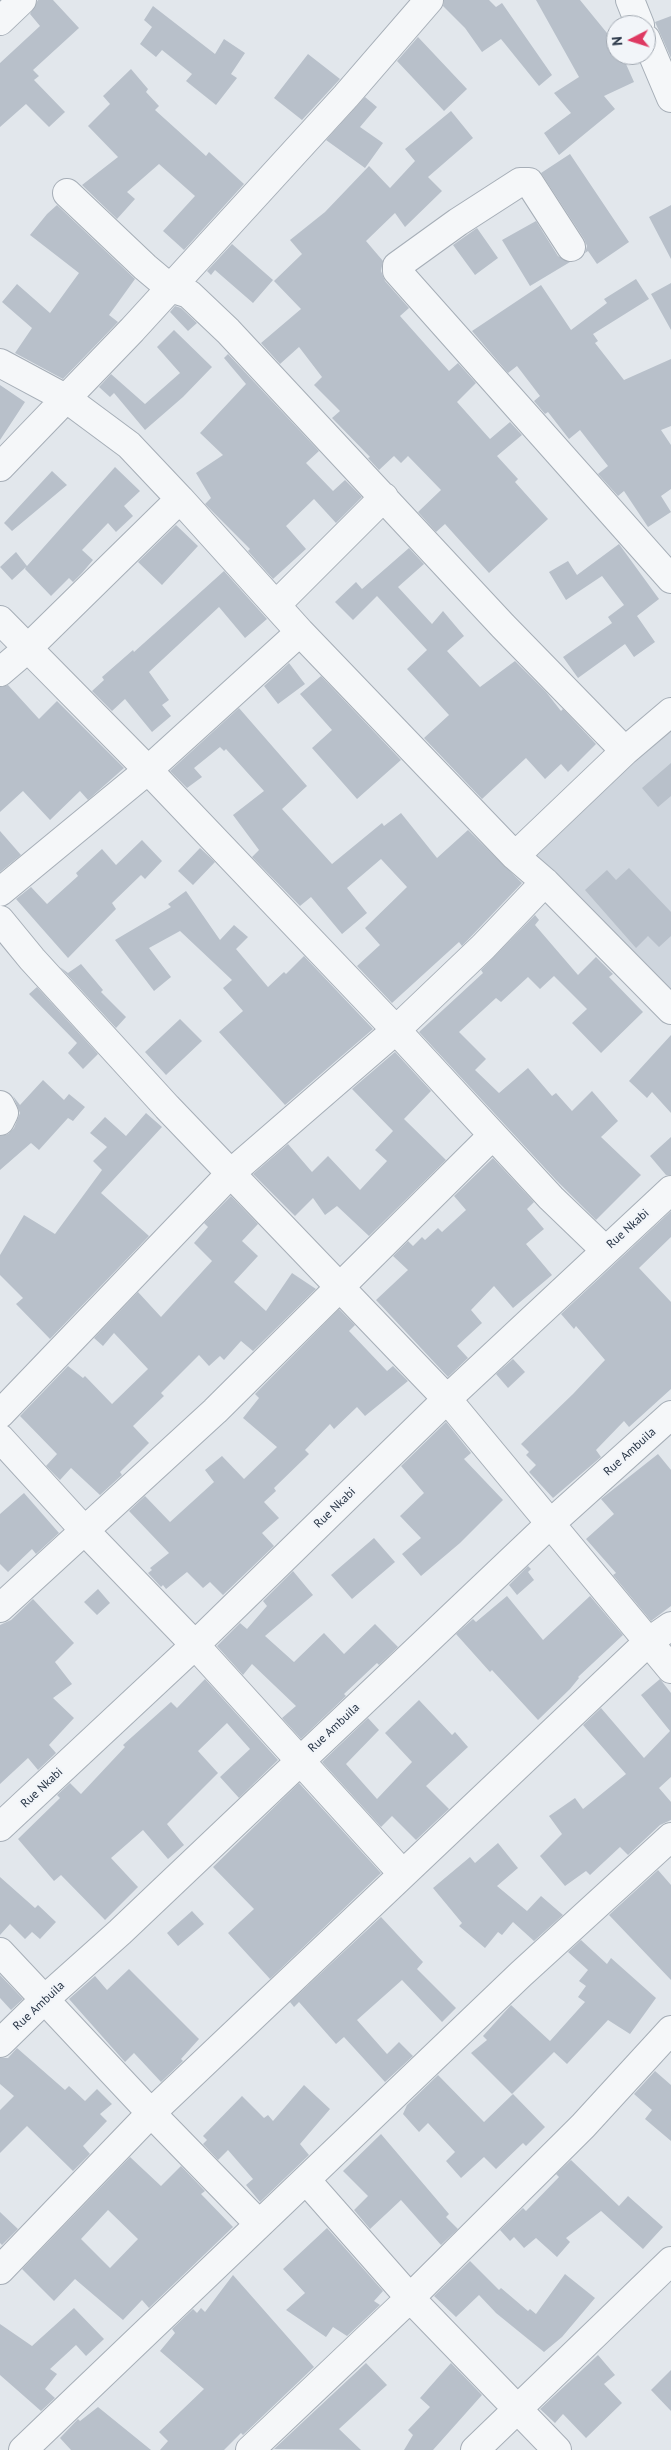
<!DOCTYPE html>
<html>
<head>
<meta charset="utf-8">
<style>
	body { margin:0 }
	#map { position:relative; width:671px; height:2450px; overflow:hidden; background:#e2e7ec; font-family:"PT Sans",sans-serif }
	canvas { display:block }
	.north { position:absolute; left:606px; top:15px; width:50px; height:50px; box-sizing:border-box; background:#f2f5f9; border:1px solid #a1a8b1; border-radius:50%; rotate:265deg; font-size:14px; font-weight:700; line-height:20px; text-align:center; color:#283546 }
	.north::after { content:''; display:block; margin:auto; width:18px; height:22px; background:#de3962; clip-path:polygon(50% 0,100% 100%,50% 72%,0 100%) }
</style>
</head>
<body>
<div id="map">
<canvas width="671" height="2450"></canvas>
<div class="north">N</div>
</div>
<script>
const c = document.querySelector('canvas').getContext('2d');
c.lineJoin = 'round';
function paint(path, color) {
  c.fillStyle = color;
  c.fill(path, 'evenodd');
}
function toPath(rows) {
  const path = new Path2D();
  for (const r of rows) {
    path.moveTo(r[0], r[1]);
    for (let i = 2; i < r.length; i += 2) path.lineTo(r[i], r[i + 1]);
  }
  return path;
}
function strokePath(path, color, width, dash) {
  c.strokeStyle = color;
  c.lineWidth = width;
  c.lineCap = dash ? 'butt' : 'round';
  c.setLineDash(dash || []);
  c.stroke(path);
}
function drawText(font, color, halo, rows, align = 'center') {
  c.font = font + ' "PT Sans",sans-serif';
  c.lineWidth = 4.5;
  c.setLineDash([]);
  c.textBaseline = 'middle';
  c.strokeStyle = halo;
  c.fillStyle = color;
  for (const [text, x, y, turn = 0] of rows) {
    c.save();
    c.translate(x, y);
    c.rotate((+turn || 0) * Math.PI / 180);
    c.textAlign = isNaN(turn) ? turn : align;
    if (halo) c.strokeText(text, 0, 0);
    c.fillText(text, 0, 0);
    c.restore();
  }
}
paint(toPath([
	[671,727,671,995,530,856]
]), '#cfd6de');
paint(toPath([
	[38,0,53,0,79,28,33,70,39,76,34,80,65,112,49,127,26,104,0,127,0,63,40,26,30,14],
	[444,0,489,0,496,7,502,3,552,75,539,86,501,39,482,52,465,28,443,6],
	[536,0,580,0,616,44,616,55,622,55,634,82,604,96,615,109,559,155,544,133,571,113,554,93,579,77],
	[153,6,215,54,224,39,245,53,231,74,237,78,216,105,186,81,192,74,162,50,156,57,140,44,152,27,144,20],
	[671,16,671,58,655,22],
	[418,37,467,89,444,111,397,61],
	[308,54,340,79,302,120,274,98],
	[131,69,148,89,146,92,159,106,155,110,206,156,209,152,244,184,184,250,163,231,195,196,159,164,127,192,135,199,117,219,82,185,118,157,88,126,110,104,103,96],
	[365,97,377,107,360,127,383,143,365,168,326,140],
	[451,111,473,138,428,177,442,191,405,227,395,213,366,241,383,261,381,271,385,281,409,308,400,316,449,371,458,363,476,383,457,402,490,439,510,422,522,435,497,456,518,479,515,482,548,519,489,573,445,524,436,532,418,512,441,490,408,456,401,463,394,456,379,470,368,458,370,457,332,418,340,411,314,385,322,377,299,347,280,364,261,343,301,309,274,281,302,254,290,240,325,212,369,166,390,188,415,161,405,149],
	[570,154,629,242,597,264,588,251,585,253,587,246,584,239,541,173],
	[57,205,135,279,109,315,118,322,63,379,15,353,32,328,2,302,17,284,50,313,79,273,30,235,47,214],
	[671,205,671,259,649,217],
	[536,221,558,256,570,262,530,286,502,240],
	[477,228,498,258,475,275,453,245],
	[232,244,273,280,253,303,215,270,211,275,207,271],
	[636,279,649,299,593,334,598,341,595,343,624,380,671,359,671,426,661,430,671,445,671,489,661,496,671,512,648,527,624,491,618,496,598,474,608,466,580,430,569,439,548,412,545,414,534,401,540,396,517,366,508,373,472,331,541,285,571,330,607,303,604,299],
	[671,283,671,330,651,294],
	[175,306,181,308,197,323,188,331,170,312],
	[174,330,212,367,183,397,145,430,114,393,110,397,99,387,111,374,145,404,180,373,157,347],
	[228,354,319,451,306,463,333,491,345,480,362,497,336,523,314,499,286,526,306,549,273,579,248,551,250,549,205,504,211,498,196,473,223,455,200,433,246,384,224,358],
	[0,385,25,402,0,440],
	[115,467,140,491,124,506,133,516,116,532,108,523,82,550,93,560,82,573,73,582,69,578,51,596,25,569,26,567,12,580,0,567,16,552,27,566],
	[52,471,67,485,12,531,4,523],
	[176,525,198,546,162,585,138,562],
	[619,544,659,599,637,616,655,642,634,657,625,644,578,678,563,657,612,623,608,617,624,605,602,576,566,600,549,572,568,561,577,575],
	[409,548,424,564,398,587,432,624,443,611,464,636,447,651,480,687,515,661,546,692,561,711,563,709,596,744,568,772,561,764,545,779,526,758,482,799,424,738,449,715,407,669,427,650,377,596,353,620,335,602,356,582,362,589],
	[224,571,267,619,245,638,219,607,149,672,169,700,162,705,171,716,152,732,125,699,112,711,92,691,104,680,102,677,133,650,134,652],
	[289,663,305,684,278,704,264,686],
	[321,676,401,760,357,799,312,748,332,730,300,694],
	[8,685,39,719,57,701,124,768,88,800,80,791,50,820,23,791,0,812,0,687],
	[239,708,307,786,282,809,332,864,382,823,384,826,401,813,437,858,468,830,522,883,462,946,459,942,392,1003,357,966,380,945,365,928,407,887,381,859,347,888,367,913,342,934,311,897,300,906,252,857,259,850,233,815,264,791,226,749,224,751,220,747,194,768,202,777,187,788,170,771],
	[671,763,671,796,658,807,642,788],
	[0,831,21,855,0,872],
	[142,840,162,861,145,879,141,875,112,903,116,909,68,958,16,899,31,887,47,904,78,876,76,873,102,849,116,865],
	[200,848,215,862,193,885,178,871],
	[629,868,671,912,671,936,659,947,648,936,636,948,585,890,607,870,616,880],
	[186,891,220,940,234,925,248,937,236,949,268,987,284,972,286,974,304,956,373,1029,285,1105,219,1032,243,1011,223,988,232,980,180,931,149,948,171,977,154,991,115,940,171,907,168,904],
	[535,915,539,920,535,925,578,975,596,957,613,974,609,977,643,1012,601,1053,572,1023,587,1009,554,976,540,989,528,977,501,1002,496,998,459,1032,486,1059,475,1070,499,1093,528,1068,552,1096,556,1093,572,1111,592,1091,618,1121,601,1137,641,1175,596,1220,556,1180,419,1032,483,973,481,970],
	[81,964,103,990,101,992,126,1017,116,1028,60,967,68,973],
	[37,987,98,1054,83,1069,68,1053,77,1043,29,994],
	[180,1019,202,1041,166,1075,145,1052],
	[671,1035,671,1113,652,1092,647,1098,629,1081],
	[395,1052,431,1091,404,1119,446,1160,369,1236,337,1206,325,1215,313,1198,295,1216,253,1174,288,1144,312,1172,328,1156,360,1190,387,1161,375,1150,393,1131,352,1089],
	[43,1080,64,1100,69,1094,85,1107,73,1121,68,1118,39,1150,31,1143,0,1170,0,1136,8,1134,14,1128,20,1113,13,1096,20,1105],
	[146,1113,162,1127,101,1193,149,1236,50,1339,16,1304,23,1298,0,1275,0,1255,24,1215,55,1234,102,1170,93,1161,107,1147,90,1133,105,1117,126,1136],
	[671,1137,671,1175,666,1175,650,1156],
	[493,1158,534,1202,527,1209,544,1229,526,1244,552,1275,513,1308,494,1286,471,1310,482,1323,457,1346,468,1358,448,1377,376,1300,408,1270,393,1256,408,1241,413,1246,422,1237,425,1240,438,1228,442,1232,466,1210,454,1196],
	[231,1196,258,1224,242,1241,258,1256,234,1282,266,1311,292,1273,316,1289,253,1351,241,1341,224,1360,220,1356,209,1366,199,1355,161,1393,164,1396,133,1426,149,1443,120,1472,122,1475,100,1495,71,1468,60,1480,46,1466,57,1454,20,1416,68,1366,83,1378,85,1376,112,1404,148,1369,114,1333,103,1346,94,1338,138,1292,161,1317,212,1261,194,1243,208,1227,204,1223],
	[671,1211,671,1237,639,1268,671,1302,671,1389,629,1427,624,1421,596,1450,601,1457,553,1498,529,1472,536,1465,526,1455,529,1452,521,1444,573,1394,605,1360,576,1326,574,1329,561,1314],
	[339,1309,355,1325,349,1331,387,1371,393,1366,408,1381,365,1416,357,1407,334,1429,330,1424,305,1450,309,1454,274,1488,276,1491,264,1502,279,1518,262,1533,274,1546,223,1595,210,1582,203,1588,187,1572,166,1589,163,1585,161,1587,148,1573,152,1570,150,1568,169,1553,129,1511,145,1496,170,1522,214,1482,205,1470,222,1456,244,1479,277,1447,243,1418,259,1398,255,1394],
	[513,1359,525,1372,508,1388,496,1374],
	[446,1422,471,1453,464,1459,503,1500,460,1543,421,1576,402,1554,421,1538,400,1516,424,1493,401,1466],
	[658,1454,671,1470,671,1606,651,1621,613,1575,616,1573,586,1539,614,1514,601,1499],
	[24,1493,59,1533,36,1554,32,1549,8,1572,0,1564,0,1514],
	[374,1538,395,1562,352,1599,331,1575],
	[528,1566,531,1569,528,1572,534,1580,517,1595,509,1585],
	[293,1571,313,1595,265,1636,294,1662,324,1633,344,1654,375,1624,398,1647,379,1665,377,1663,344,1694,346,1696,301,1739,282,1718,296,1706,252,1664,243,1675,217,1646,240,1623,247,1629,267,1606,263,1601],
	[98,1589,110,1603,97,1615,84,1602],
	[507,1596,543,1640,590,1596,623,1635,578,1677,579,1678,570,1689,538,1720,492,1670,490,1672,456,1634,473,1619,476,1622],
	[33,1599,74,1643,55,1662,72,1684,53,1698,74,1718,49,1745,56,1753,38,1770,28,1758,0,1784,0,1625,11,1620],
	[205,1679,278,1760,239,1798,220,1777,250,1749,227,1723,198,1751,218,1773,167,1824,184,1845,168,1859,143,1830,111,1858,138,1887,105,1920,61,1875,54,1881,18,1839,60,1798,57,1795,70,1783,81,1794,125,1747,123,1745,171,1702,177,1708],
	[660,1679,671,1693,671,1777,659,1788,671,1802,671,1820,660,1825,628,1855,620,1847,590,1875,586,1871,565,1886,540,1856,562,1834,549,1816,575,1798,583,1809,626,1774,583,1725,601,1708,644,1758,670,1731,641,1695],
	[419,1700,452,1735,455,1732,468,1747,426,1786,449,1809,416,1840,392,1816,381,1827,322,1762,368,1718,379,1730,346,1764,377,1799,412,1762,385,1733],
	[299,1783,381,1873,270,1979,228,1933,254,1909,213,1867],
	[498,1843,518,1868,497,1886,527,1911,541,1896,563,1915,534,1941,513,1922,502,1935,498,1932,485,1948,459,1926,462,1923,433,1888,470,1857,475,1863],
	[658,1870,671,1885,671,1980,609,1915],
	[0,1877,35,1908,38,1905,56,1922,40,1939,32,1932,25,1939,10,1924,0,1935],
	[192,1911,204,1924,178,1946,167,1933],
	[381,1917,423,1962,417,1969,456,2008,442,2022,402,1980,357,2020,387,2054,399,2042,413,2056,385,2082,344,2037,336,2044,299,2002,294,2007,290,2002],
	[581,1940,607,1964,611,1958,656,1998,630,2034,608,2020,567,2064,554,2052,512,2094,471,2053,487,2040,483,2036,511,2005,550,2041,585,2002,578,1997,586,1986,579,1981,588,1970,568,1952],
	[129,1969,199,2039,181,2059,183,2061,161,2082,134,2053,125,2062,69,1999,95,1976,107,1990],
	[0,1975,23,1999,11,2010,0,1998],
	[17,2048,65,2090,69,2086,85,2101,97,2089,112,2104,100,2114,107,2121,83,2146,90,2154,73,2171,27,2126,0,2153,0,2110,14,2096,0,2084,0,2058,8,2058],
	[655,2071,671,2085,671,2141,645,2119,652,2110,634,2094],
	[438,2075,484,2122,513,2094,545,2127,526,2146,523,2143,496,2169,484,2157,461,2178,446,2161,455,2152,428,2123,419,2132,403,2114,407,2105],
	[304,2085,330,2109,300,2144,309,2155,260,2202,246,2185,253,2179,228,2150,218,2160,203,2144,207,2140,203,2136,242,2096,264,2118,268,2115,273,2121],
	[381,2134,449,2214,446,2217,458,2229,441,2245,401,2200,370,2229,354,2210,368,2196,343,2171],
	[130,2157,161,2186,181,2166,205,2191,201,2194,233,2227,149,2308,142,2300,123,2320,75,2279,54,2301,22,2269],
	[108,2210,138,2239,110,2268,81,2239],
	[571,2160,619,2206,628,2196,663,2227,643,2249,601,2211,566,2238,570,2242,557,2257,536,2238,524,2248,514,2237,510,2241,500,2230,523,2208,526,2211,559,2177,556,2174],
	[0,2212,18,2229,2,2245,0,2243],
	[327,2228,383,2291,374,2301,380,2305,347,2336,333,2327,326,2337,286,2310,305,2293,283,2269],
	[470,2261,499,2290,501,2288,528,2311,530,2309,536,2314,565,2274,595,2298,562,2337,544,2352,496,2313,479,2295,456,2317,434,2296],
	[233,2275,314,2367,243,2435,241,2433,224,2450,160,2450,168,2441,159,2432,204,2389,160,2351,175,2333,172,2329,193,2309,197,2313,201,2308,205,2312],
	[74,2308,104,2339,86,2356,76,2345,50,2369,57,2374,45,2389,55,2398,41,2411,0,2375,0,2324,32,2346],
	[598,2355,615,2375,604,2384,622,2403,586,2438,563,2414,555,2423,540,2409],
	[366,2363,387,2385,339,2429,361,2450,274,2449],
	[451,2363,482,2395,433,2450,404,2450,413,2435,408,2430,430,2407,420,2398],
	[671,2370,671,2411,651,2390],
	[98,2407,151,2450,71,2450,60,2438,78,2419,80,2421]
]), '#b8c0ca');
const minor = toPath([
	[630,0,640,25],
	[0,21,22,0],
	[646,39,671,98],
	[67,193,145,267,170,288,189,294,228,331,503,626,625,751],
	[571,247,529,182,520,182,458,222,397,266,397,271,671,579],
	[0,363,67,399,129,445,180,499,300,632,515,856,545,882,671,1010],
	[0,467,132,330,346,96,429,0],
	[276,605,384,497],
	[0,620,148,770,396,1030,551,1198,605,1250],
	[0,672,27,649,180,499],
	[515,856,625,751,671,712],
	[0,892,148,770,300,632],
	[0,920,32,959,167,1107,447,1399,671,1669],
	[0,1105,4,1113,0,1121],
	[0,1414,232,1172,396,1030,483,947,545,882],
	[0,1438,85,1531,195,1645,403,1874],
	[0,1608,215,1411,493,1135],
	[0,1827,195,1645,447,1399,671,1190],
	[0,1952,151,2113,259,2224],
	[0,2043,45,1999,120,1932,551,1523,671,1415],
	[306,2180,410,2298,557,2450],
	[0,2270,151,2113,648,1642,671,1626],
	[23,2450,521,1974,671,1837],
	[250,2450,410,2298,583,2126,671,2030],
	[475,2450,671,2261]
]);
strokePath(minor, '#a6aeb7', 30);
strokePath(minor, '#f5f7f9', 28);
drawText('12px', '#283546', '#f2f5f9', [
	["Rue Nkabi",628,1229,-42],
	["Rue Ambuila",630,1452,-42],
	["Rue Nkabi",335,1508,-44],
	["Rue Ambuila",334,1728,-43],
	["Rue Nkabi",42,1788,-43],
	["Rue Ambuila",39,2006,-43]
]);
</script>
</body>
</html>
